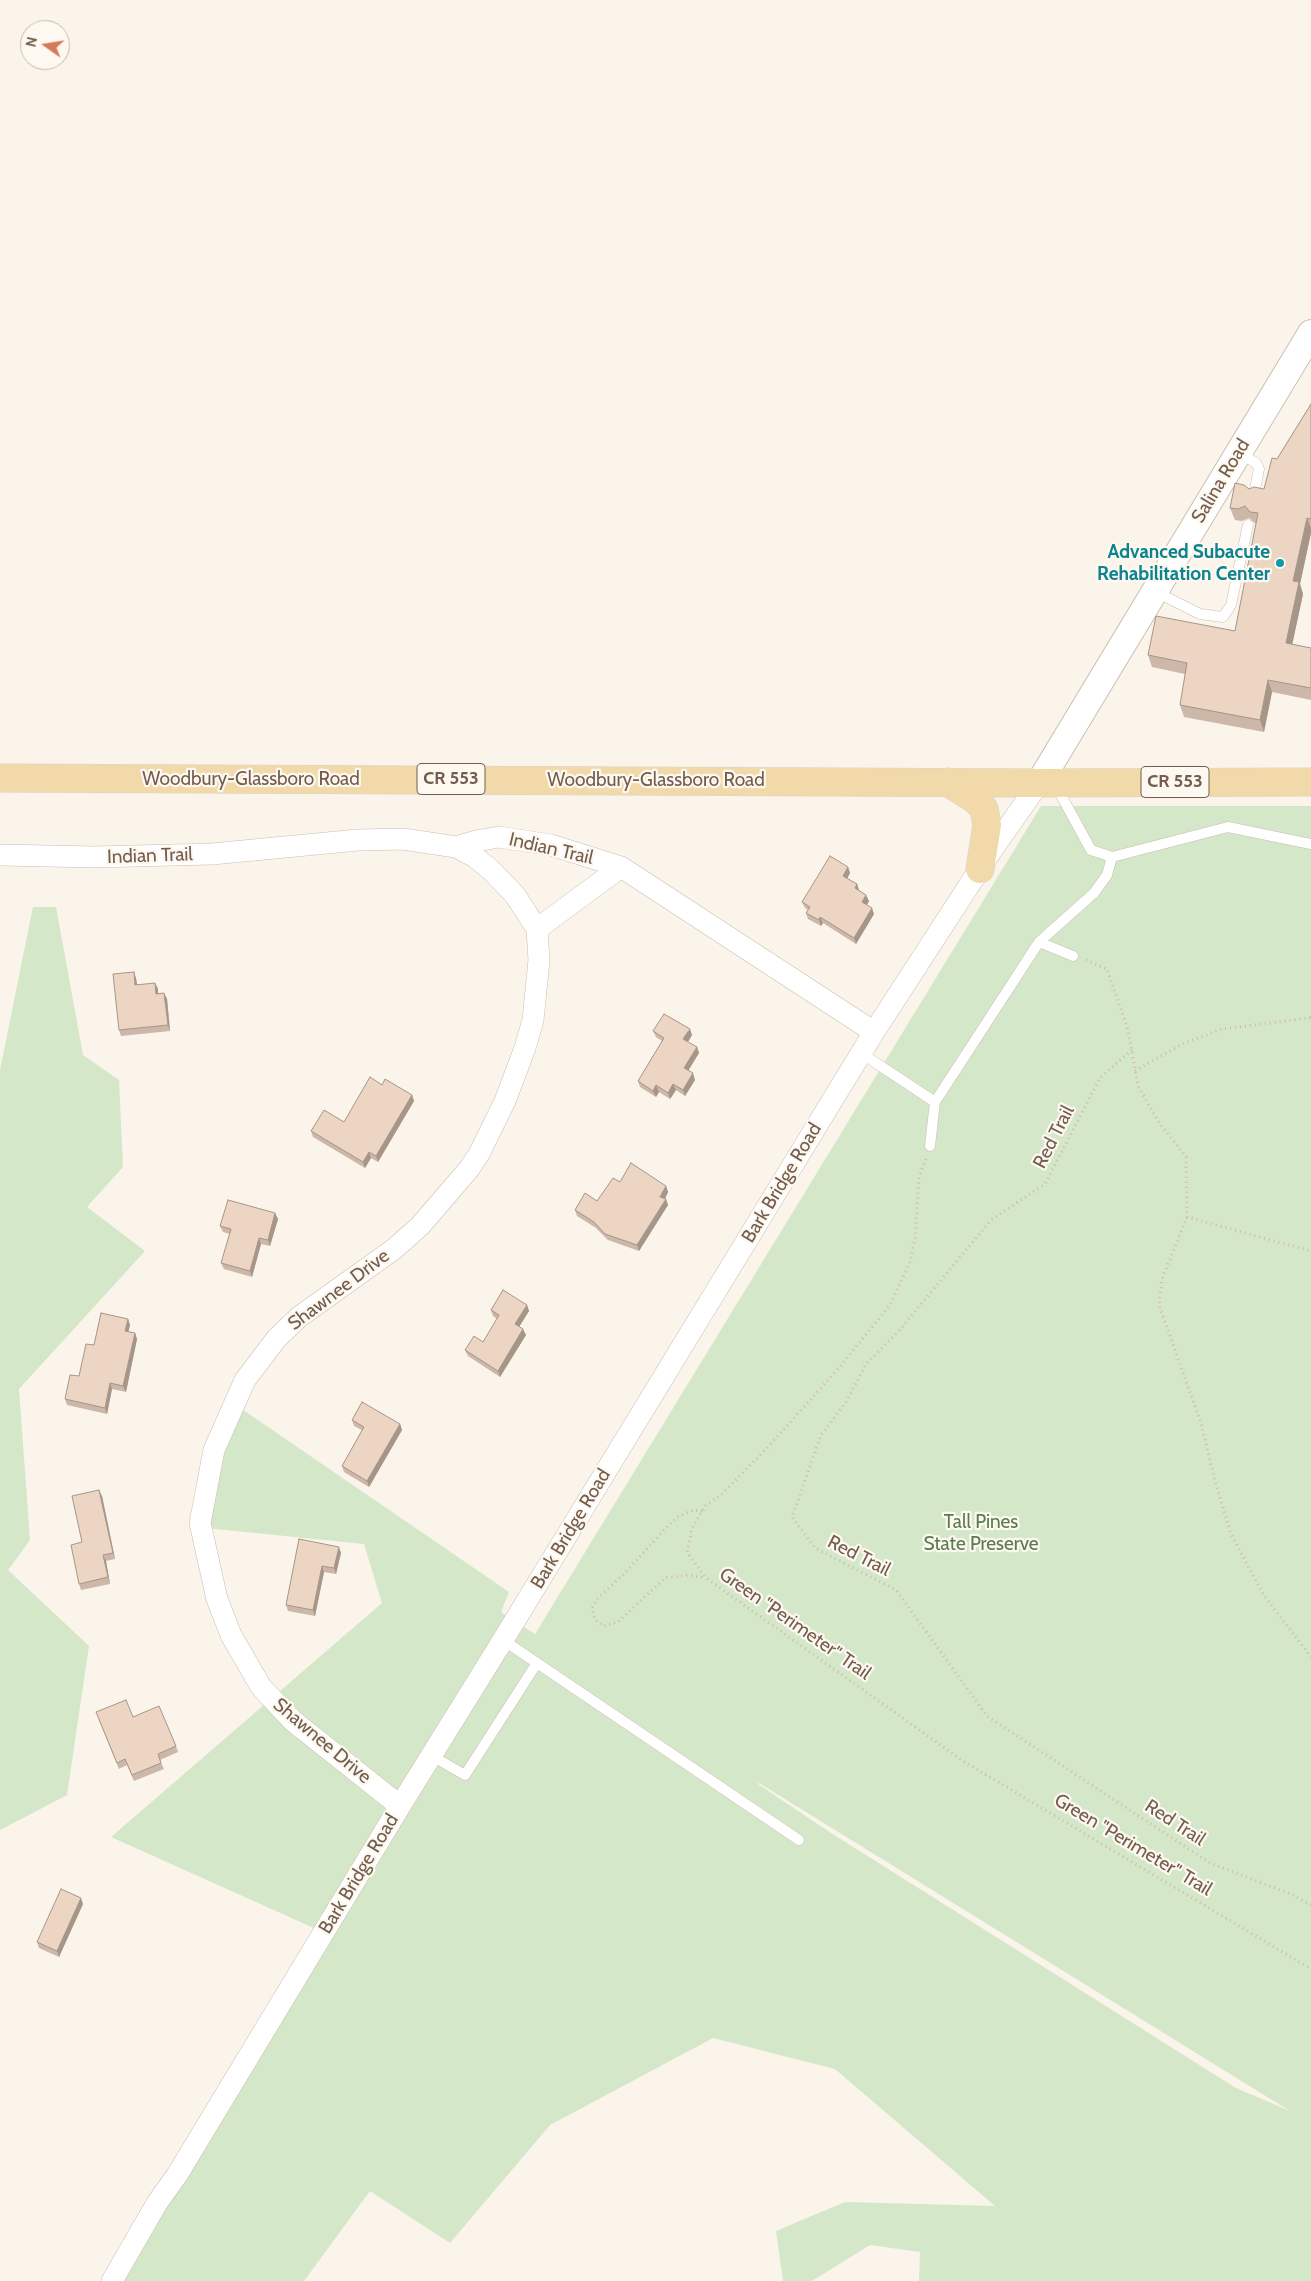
<!DOCTYPE html>
<html>
<head>
<meta charset="utf-8">
<style>
	body { margin:0 }
	#map { position:relative; width:1311px; height:2281px; overflow:hidden; background:#faf4ea; font-family:Cabin,sans-serif }
	canvas { display:block }
	.north { position:absolute; left:20px; top:20px; width:50px; height:50px; box-sizing:border-box; background:#fdf8f0; border:1px solid #c6bab0; border-radius:50%; rotate:283deg; font-size:14px; font-weight:700; line-height:20px; text-align:center; color:#735d4f }
	.north::after { content:''; display:block; margin:auto; width:18px; height:22px; background:#d77a5c; clip-path:polygon(50% 0,100% 100%,50% 72%,0 100%) }
</style>
</head>
<body>
<div id="map">
<canvas width="1311" height="2281"></canvas>
<div class="north">N</div>
</div>
<script>
const c = document.querySelector('canvas').getContext('2d');
c.lineJoin = 'round';
function paint(path, color) {
  c.fillStyle = color;
  c.fill(path, 'evenodd');
}
function toPath(rows) {
  const path = new Path2D();
  for (const r of rows) {
    path.moveTo(r[0], r[1]);
    for (let i = 2; i < r.length; i += 2) path.lineTo(r[i], r[i + 1]);
  }
  return path;
}
function strokePath(path, color, width, dash) {
  c.strokeStyle = color;
  c.lineWidth = width;
  c.lineCap = dash ? 'butt' : 'round';
  c.setLineDash(dash || []);
  c.stroke(path);
}
function drawText(font, color, halo, rows, align = 'center') {
  c.font = font + ' Cabin,sans-serif';
  c.lineWidth = 4.5;
  c.setLineDash([]);
  c.textBaseline = 'middle';
  c.strokeStyle = halo;
  c.fillStyle = color;
  for (const [text, x, y, turn = 0] of rows) {
    c.save();
    c.translate(x, y);
    c.rotate((+turn || 0) * Math.PI / 180);
    c.textAlign = isNaN(turn) ? turn : align;
    if (halo) c.strokeText(text, 0, 0);
    c.fillText(text, 0, 0);
    c.restore();
  }
}
paint(toPath([
	[1041,806,1311,806,1311,2281,919,2281,920,2252,870,2245,812,2281,783,2281,776,2231,845,2202,995,2206,835,2069,713,2038,550,2125,450,2243,370,2191,304,2281,114,2281,325,1933,111,1837,382,1603,364,1544,206,1528,233,1403,509,1592,501,1612,535,1634],
	[758,1784,759,1783,1290,2111,1236,2088,831,1833],
	[33,907,56,907,83,1055,119,1080,123,1167,87,1207,145,1251,19,1389,30,1540,8,1570,89,1646,67,1795,0,1830,0,1070]
]), '#d4e7c9');
const service = toPath([
	[1239,452,1256,463,1259,469,1254,494],
	[1156,592,1200,614,1223,617,1231,605,1248,525],
	[1056,786,1091,850,1112,857,1228,827,1311,844],
	[1039,942,1073,956],
	[861,1053,935,1102],
	[930,1146,935,1102,1039,942,1094,893,1107,875,1112,857],
	[537,1663,799,1840],
	[432,1756,465,1775,537,1663,503,1640]
]);
const minor = toPath([
	[0,855,95,857,212,854,358,840,403,839,456,847,476,841,499,837,551,845,621,867,874,1032],
	[537,929,621,867],
	[400,1806,293,1721,261,1687,231,1635,217,1599,200,1523,214,1450,245,1380,277,1338,299,1317,394,1249,420,1226,469,1169,479,1154,505,1101,525,1048,533,1020,539,960,537,929,515,895,491,870,475,857,456,847],
	[112,2281,157,2203,177,2175,400,1806,503,1640,874,1032,992,850,1039,783]
]);
const tertiary = toPath([
	[1039,783,1311,333]
]);
const primary = toPath([
	[0,778,1039,783,1311,782],
	[947,782,976,800,984,809,987,825,980,869]
]);
strokePath(service, '#ccbdb0', 11);
strokePath(minor, '#ccbdb0', 22);
strokePath(tertiary, '#ccbdb0', 28);
strokePath(primary, '#d8d2ce', 29);
strokePath(toPath([
	[1086,960,1107,969,1128,1030,1138,1086,1158,1121,1186,1157,1187,1217,1311,1251],
	[1132,1050,1100,1078,1045,1184,991,1220,897,1333,866,1364,846,1402,821,1435,792,1517,815,1548,896,1590,987,1716,1210,1863,1293,1895,1311,1905],
	[1135,1071,1182,1044,1222,1029,1310,1018,1311,1020],
	[926,1159,919,1177,915,1239,910,1262,890,1305,838,1369,768,1447,721,1495,706,1505,692,1528,687,1552,706,1578,963,1761,1311,1969],
	[1187,1217,1162,1279,1159,1305,1201,1423,1214,1477,1231,1534,1263,1594,1311,1657],
	[702,1511,693,1510,677,1517,664,1530,624,1574,598,1598,592,1608,595,1620,604,1626,618,1622,665,1578,690,1575,706,1578]
]), '#d2b9a7', 3, [1, 4]);
strokePath(service, '#fff', 10);
strokePath(minor, '#fff', 21);
strokePath(tertiary, '#fff', 26);
strokePath(primary, '#f2d9a9', 28);
paint(toPath([
	[1311,404,1311,533,1300,584,1303,594,1292,644,1311,648,1311,700,1272,692,1264,732,1184,717,1180,705,1185,674,1152,667,1148,655,1235,631,1256,524,1249,518,1242,521,1235,520,1230,508,1249,489,1264,489,1277,459],
	[848,867,850,873,847,879,857,884,859,891,869,901,867,905,874,914,856,944,823,923,821,926,808,919,806,913,808,910,805,908,802,902],
	[136,978,137,985,155,983,158,989,158,994,164,993,167,999,170,1031,121,1036,119,1030],
	[653,1031,692,1035,688,1042,697,1047,699,1053,688,1071,695,1080,685,1096,676,1090,670,1099,659,1092,656,1097,640,1087,638,1081,662,1041,656,1037],
	[382,1085,412,1095,414,1101,378,1162,371,1158,365,1168,313,1137,311,1131,344,1122],
	[620,1182,666,1186,668,1192,665,1198,668,1205,639,1251,608,1240,596,1228,577,1216,575,1210,597,1201],
	[275,1213,278,1219,270,1246,261,1244,252,1277,224,1269,221,1263,230,1234,223,1232,220,1226],
	[527,1305,529,1311,519,1327,526,1335,500,1377,468,1356,465,1350,483,1342,497,1319,493,1316,491,1310],
	[128,1319,130,1325,128,1332,135,1333,137,1339,126,1392,112,1389,107,1414,67,1405,65,1399,79,1376,94,1345],
	[352,1420,400,1424,402,1430,369,1487,344,1472,342,1466,362,1430,354,1426],
	[102,1496,115,1559,106,1561,110,1584,81,1590,79,1584,82,1542],
	[299,1539,341,1553,336,1574,324,1572,315,1616,288,1611,286,1605],
	[133,1717,176,1746,178,1752,160,1760,164,1769,134,1781,127,1765,119,1769,98,1718],
	[83,1904,59,1957,39,1948,37,1942]
]), '#ccb7a9');
paint(toPath([
	[1307,518,1311,528,1311,533,1300,584,1303,594,1290,655,1286,643,1293,581],
	[1268,680,1272,692,1264,732,1260,720],
	[848,867,850,873,845,882,843,876],
	[857,884,859,890,857,894,855,888],
	[866,895,869,901,865,908,862,902],
	[872,908,874,914,856,944,854,938],
	[820,917,823,923,821,926,819,920],
	[134,972,136,978,138,991,135,985],
	[155,983,158,989,158,1000,156,994],
	[164,993,167,999,170,1031,168,1025],
	[690,1029,692,1035,686,1045,683,1039],
	[697,1047,699,1053,686,1074,684,1068],
	[693,1073,695,1080,685,1096,683,1090],
	[673,1084,676,1090,670,1099,668,1093],
	[656,1085,659,1092,656,1097,653,1091],
	[412,1095,414,1101,378,1162,376,1156],
	[369,1152,371,1158,365,1168,363,1162],
	[666,1186,668,1192,663,1203,660,1197],
	[666,1199,668,1205,639,1251,637,1245],
	[275,1213,278,1219,270,1246,268,1240],
	[259,1238,261,1244,252,1277,250,1271],
	[527,1305,529,1311,517,1330,515,1324],
	[128,1319,130,1325,127,1337,125,1331],
	[523,1329,526,1335,500,1377,498,1371],
	[135,1333,137,1339,126,1392,123,1386],
	[110,1383,112,1389,107,1414,105,1408],
	[400,1424,402,1430,369,1487,367,1481],
	[99,1490,102,1496,115,1559,113,1553],
	[339,1547,341,1553,336,1574,334,1568],
	[103,1555,106,1561,110,1584,108,1577],
	[322,1566,324,1572,315,1616,313,1610],
	[81,1898,83,1904,59,1957,57,1951]
]), '#a69589');
const building = toPath([
	[1311,404,1311,519,1307,518,1293,581,1299,582,1286,643,1311,648,1311,688,1268,680,1260,720,1180,705,1187,663,1148,655,1156,616,1235,631,1258,513,1250,512,1245,506,1238,509,1230,508,1235,483,1244,485,1249,489,1254,487,1264,489,1272,458,1277,459,1311,404],
	[830,856,848,867,843,876,857,884,855,888,866,895,862,902,872,908,854,938,820,917,819,920,806,913,810,907,802,902,830,856],
	[134,972,135,985,155,983,156,994,164,993,168,1025,119,1030,113,974,134,972],
	[664,1014,690,1029,683,1039,697,1047,684,1068,693,1073,683,1090,673,1084,668,1093,656,1085,653,1091,638,1081,664,1038,653,1031,664,1014],
	[370,1077,382,1085,385,1079,412,1095,376,1156,369,1152,363,1162,311,1131,324,1110,344,1122,370,1077],
	[631,1163,666,1186,660,1197,666,1199,637,1245,605,1234,594,1222,575,1210,585,1193,597,1201,613,1178,620,1182,631,1163],
	[228,1200,275,1213,268,1240,259,1238,250,1271,221,1263,231,1229,220,1226,228,1200],
	[503,1290,527,1305,515,1324,523,1329,498,1371,465,1350,474,1336,483,1342,499,1315,491,1310,503,1290],
	[101,1313,128,1319,125,1331,135,1333,123,1386,110,1383,105,1408,65,1399,70,1375,79,1376,86,1344,94,1345,101,1313],
	[362,1402,400,1424,367,1481,342,1466,364,1427,352,1420,362,1402],
	[99,1490,113,1553,103,1555,108,1577,79,1584,71,1545,82,1542,72,1496,99,1490],
	[299,1539,339,1547,334,1568,322,1566,313,1610,286,1605,299,1539],
	[126,1700,133,1717,159,1706,176,1746,158,1754,161,1763,132,1775,125,1759,117,1763,96,1712,126,1700],
	[61,1889,81,1898,57,1951,37,1942,61,1889]
]);
paint(building, '#edd5c4');
strokePath(building, '#a69589', 1);
for (const [x, y, r, color] of [
	[1280,563,5,"#0f9aa8"]
]) {
  const dot = new Path2D();
  dot.arc(x, y, r, 0, 2 * Math.PI);
  c.fillStyle = color;
  c.fill(dot);
  strokePath(dot, '#fdf8f0', 2);
}
for (const [x, y, w] of [
	[451,779,68],
	[1175,782,68]
]) {
  const box = new Path2D();
  box.roundRect(x - w / 2, y - 15.5, w, 31, 4);
  c.fillStyle = '#fdf8f0';
  c.fill(box);
  strokePath(box, '#735d4f', 1);
}
drawText('bold 18px', '#735d4f', null, [
	["CR 553",451,779],
	["CR 553",1175,782]
]);
drawText('19px', '#735d4f', '#fdf8f0', [
	["Salina Road",1221,481,-59],
	["Woodbury-Glassboro Road",251,779],
	["Woodbury-Glassboro Road",656,780],
	["Indian Trail",551,849,13],
	["Indian Trail",150,856,-2],
	["Red Trail",1054,1137,-63],
	["Bark Bridge Road",782,1183,-59],
	["Shawnee Drive",339,1290,-37],
	["Bark Bridge Road",571,1529,-59],
	["Red Trail",859,1556,27],
	["Green \"Perimeter\" Trail",795,1624,35],
	["Shawnee Drive",322,1741,40],
	["Red Trail",1175,1823,33],
	["Green \"Perimeter\" Trail",1133,1845,31],
	["Bark Bridge Road",359,1874,-59]
]);
drawText('bold 19px', '#0d838f', '#fdf8f0', [
	["Advanced Subacute",1270,552],
	["Rehabilitation Center",1270,574]
], 'right');
drawText('19px', '#597c4c', '#fdf8f0', [
	["Tall Pines",981,1522],
	["State Preserve",981,1544]
]);
</script>
</body>
</html>
